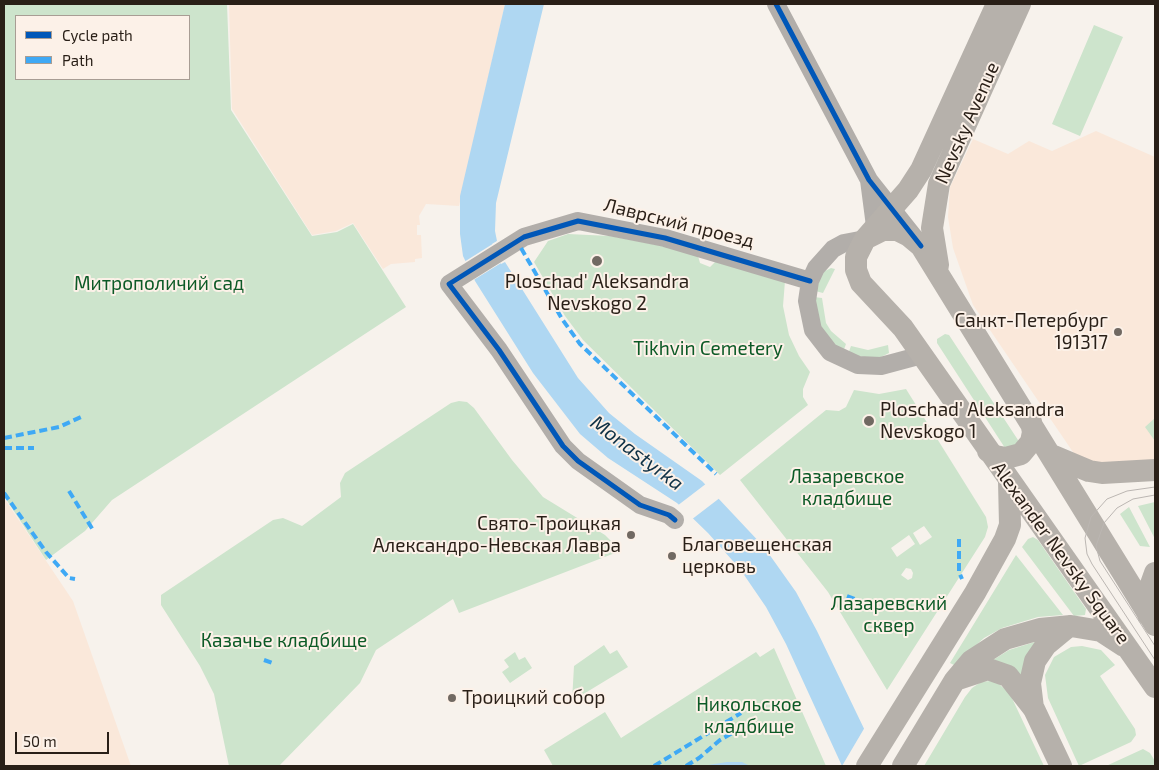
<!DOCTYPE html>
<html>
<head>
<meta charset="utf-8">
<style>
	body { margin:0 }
	#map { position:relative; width:1159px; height:770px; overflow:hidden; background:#f7f2ec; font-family:"Exo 2",sans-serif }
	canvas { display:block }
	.frame { position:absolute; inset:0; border:5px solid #291f17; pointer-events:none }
	.legend { position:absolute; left:15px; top:15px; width:175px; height:65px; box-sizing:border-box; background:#fcf1e8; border:1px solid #a89d94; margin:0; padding:6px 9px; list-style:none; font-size:15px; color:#291f17 }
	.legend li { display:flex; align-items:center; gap:10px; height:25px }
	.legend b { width:25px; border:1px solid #a89d94 }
	.scale { position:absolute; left:15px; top:732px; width:94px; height:22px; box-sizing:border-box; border:2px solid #291f17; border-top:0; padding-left:6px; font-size:15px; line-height:18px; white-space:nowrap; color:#291f17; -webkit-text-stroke:4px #fcf1e8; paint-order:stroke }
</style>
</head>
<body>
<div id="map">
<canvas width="1159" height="770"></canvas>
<div class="frame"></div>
<ul class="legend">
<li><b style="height:6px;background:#0057b8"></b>Cycle path</li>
<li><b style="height:6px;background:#3fa9f5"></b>Path</li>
</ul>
<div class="scale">50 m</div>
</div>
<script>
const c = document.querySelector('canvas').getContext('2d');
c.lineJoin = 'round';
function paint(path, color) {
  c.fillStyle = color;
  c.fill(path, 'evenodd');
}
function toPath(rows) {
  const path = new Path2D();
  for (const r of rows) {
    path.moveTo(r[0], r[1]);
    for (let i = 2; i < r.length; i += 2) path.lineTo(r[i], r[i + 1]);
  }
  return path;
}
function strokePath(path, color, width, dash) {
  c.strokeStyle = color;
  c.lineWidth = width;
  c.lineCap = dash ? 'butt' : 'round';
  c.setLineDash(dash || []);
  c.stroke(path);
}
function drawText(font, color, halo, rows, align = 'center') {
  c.font = font + ' "Exo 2",sans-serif';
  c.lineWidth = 4;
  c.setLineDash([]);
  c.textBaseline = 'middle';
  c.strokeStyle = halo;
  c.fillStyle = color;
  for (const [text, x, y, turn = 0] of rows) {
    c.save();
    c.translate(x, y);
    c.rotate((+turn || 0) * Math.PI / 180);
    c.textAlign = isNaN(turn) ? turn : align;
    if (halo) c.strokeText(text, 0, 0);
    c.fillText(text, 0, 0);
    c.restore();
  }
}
paint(toPath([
	[229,4,505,4,459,206,426,204,419,216,420,225,417,225,417,235,421,235,422,258,415,259,415,262,391,264,383,269,353,223,336,231,312,235,232,109],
	[1096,131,1155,157,1155,462,1113,467,1077,458,973,305,953,248,948,217,950,187,973,139,1008,154,1029,141,1052,151],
	[4,498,73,601,131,766,4,766]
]), '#fae8da');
paint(toPath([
	[4,4,227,4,231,110,312,236,337,232,353,224,406,307,112,500,85,531,46,560,4,496],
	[16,16,189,16,189,79,16,79],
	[1094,25,1123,37,1080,136,1052,124],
	[568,234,610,236,663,246,698,256,700,263,710,267,717,260,785,281,783,306,789,335,799,356,810,372,803,389,803,397,808,405,720,475,583,340,565,316,534,262,548,241],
	[831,268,835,269,823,293,815,291,823,272],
	[814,297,822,298,826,323,831,331,846,344,843,352,834,345,818,325],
	[945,334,949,335,1018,440,1018,445,1005,448,937,343,937,339],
	[888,345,889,353,881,357,868,358,848,354,851,346,868,350],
	[906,389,986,517,988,527,985,537,887,690,828,592,740,480,826,410,839,411,846,407,854,390,879,394],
	[924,526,932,537,920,545,913,533],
	[909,535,915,544,897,557,891,548],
	[906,568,911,569,913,573,912,578,908,580,901,575],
	[459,401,467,402,474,408,512,460,543,497,605,535,613,543,615,553,459,613,453,599,376,650,360,683,279,766,229,766,214,694,200,666,161,605,161,595,273,520,283,518,302,526,341,497,340,483,345,473,451,403],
	[1155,418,1155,441,1145,427],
	[1155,502,1155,539,1138,506],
	[1129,507,1150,547,1140,546,1120,514],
	[1033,537,1038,540,1086,609,1085,615,1074,616,1022,547,1028,539],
	[1016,555,1063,615,1038,617,1002,628,984,638,954,665,950,663],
	[1041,640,1024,678,993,660,1009,650],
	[604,645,610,654,617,650,628,667,572,701,574,666],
	[1082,646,1101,650,1115,665,1100,676,1135,729,1136,735,1131,742,1079,766,1048,698,1045,675,1054,657,1071,647],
	[774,648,826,766,553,766,544,750,605,712,621,738,756,652,760,657],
	[515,652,519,660,525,657,532,668,510,683,502,672,509,667,504,660],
	[990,681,998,683,1010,694,1044,766,924,766,965,697,972,688,981,682],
	[1143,749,1150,753,1155,761,1155,766,1106,766]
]), '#cde4cc');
paint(toPath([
	[505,4,544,4,496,203,495,231,497,241,492,244,501,264,505,262,578,378,609,413,635,434,702,481,764,547,796,592,817,631,882,766,842,766,786,644,766,607,740,569,708,533,677,503,608,458,580,434,533,373,475,281,463,256,460,234,460,196],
	[727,762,742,762,750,766,702,766]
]), '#afd7f2');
paint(toPath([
	[499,240,506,260,472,281,464,262],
	[707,483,721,497,691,520,677,506],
	[865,727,885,766,842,766]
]), '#f7f2ec');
strokePath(toPath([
	[776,4,869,180,915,238],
	[869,180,875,226],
	[865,239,844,243,833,249,816,268,810,281,807,301,813,330,830,352,858,365,881,366,922,355],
	[675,520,669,515,640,505,578,461,563,446,499,350,449,284,524,237,578,221,665,238,810,281]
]), '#b2aeaa', 18);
strokePath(toPath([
	[997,4,921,170,908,190,865,239,856,257,856,270,861,283,903,328,922,355,1155,687],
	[865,239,883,230,897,230,909,236,921,246,1155,625],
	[938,265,932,228,939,184,1020,4],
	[988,451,995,456,1006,458,1021,454,1031,442,1033,432,1031,422],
	[1051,455,1089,471,1102,473,1155,470],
	[1148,615,1145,601,1155,573],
	[958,679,988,669,1008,676,1034,709,1061,766],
	[1033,708,1030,683,1035,661,1046,645,1069,626],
	[867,766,975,593,1005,539,1010,525,1009,481],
	[903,766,955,680,971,661,1005,639,1040,629,1071,626,1101,631,1124,646]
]), '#b6b1ab', 22);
strokePath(toPath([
	[1155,487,1127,491,1107,499,1091,517,1085,538,1087,554,1092,564,1155,660],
	[1155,495,1133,499,1117,508,1104,523,1096,546,1100,561,1155,646]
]), '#bbb6b2', 1);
strokePath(toPath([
	[521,248,562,319,580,344,716,474],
	[4,438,59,427,81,417],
	[4,448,34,448],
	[69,491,93,530],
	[4,493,46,552,69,578,75,579],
	[959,539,959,572,962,579],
	[847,596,863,602,890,605],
	[264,660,275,664],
	[654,766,741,713],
	[686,766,699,758,720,740,748,724]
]), '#3fa9f5', 4, [8, 4]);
strokePath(toPath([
	[776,4,869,180,921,246],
	[675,520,669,515,640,505,578,461,563,446,499,350,449,284,524,237,578,221,665,238,810,281]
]), '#0057b8', 5);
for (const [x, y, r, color] of [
	[597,261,6,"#716962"],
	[1118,332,5,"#716962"],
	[869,421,6,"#716962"],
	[631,535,5,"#716962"],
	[672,556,5,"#716962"],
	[452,698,5,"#716962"]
]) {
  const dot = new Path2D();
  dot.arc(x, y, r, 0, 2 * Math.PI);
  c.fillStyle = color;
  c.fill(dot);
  strokePath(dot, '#fcf1e8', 2);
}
drawText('19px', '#291f17', '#fcf1e8', [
	["Nevsky Avenue",967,123,-66],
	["Лаврский проезд",679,223,14],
	["Alexander Nevsky Square",1061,553,54]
]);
drawText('19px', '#291f17', '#fcf1e8', [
	["Ploschad' Aleksandra",597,282,"center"],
	["Nevskogo 2",597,304,"center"],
	["Санкт-Петербург",1108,321,"right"],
	["191317",1108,343,"right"],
	["Ploschad' Aleksandra",880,410],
	["Nevskogo 1",880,432],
	["Свято-Троицкая",621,524,"right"],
	["Александро-Невская Лавра",621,546,"right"],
	["Благовещенская",682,545],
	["церковь",682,567],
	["Троицкий собор",462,698]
], 'left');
drawText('19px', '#0c5a26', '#fcf1e8', [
	["Митрополичий сад",159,284],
	["Tikhvin Cemetery",708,349],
	["Лазаревское",847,477],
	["кладбище",847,499],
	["Лазаревский",889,604],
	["сквер",889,626],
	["Казачье кладбище",284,641],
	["Никольское",749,705],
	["кладбище",749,727]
]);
drawText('italic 20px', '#0f3146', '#fcf1e8', [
	["Monastyrka",637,453,37]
]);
</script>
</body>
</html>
